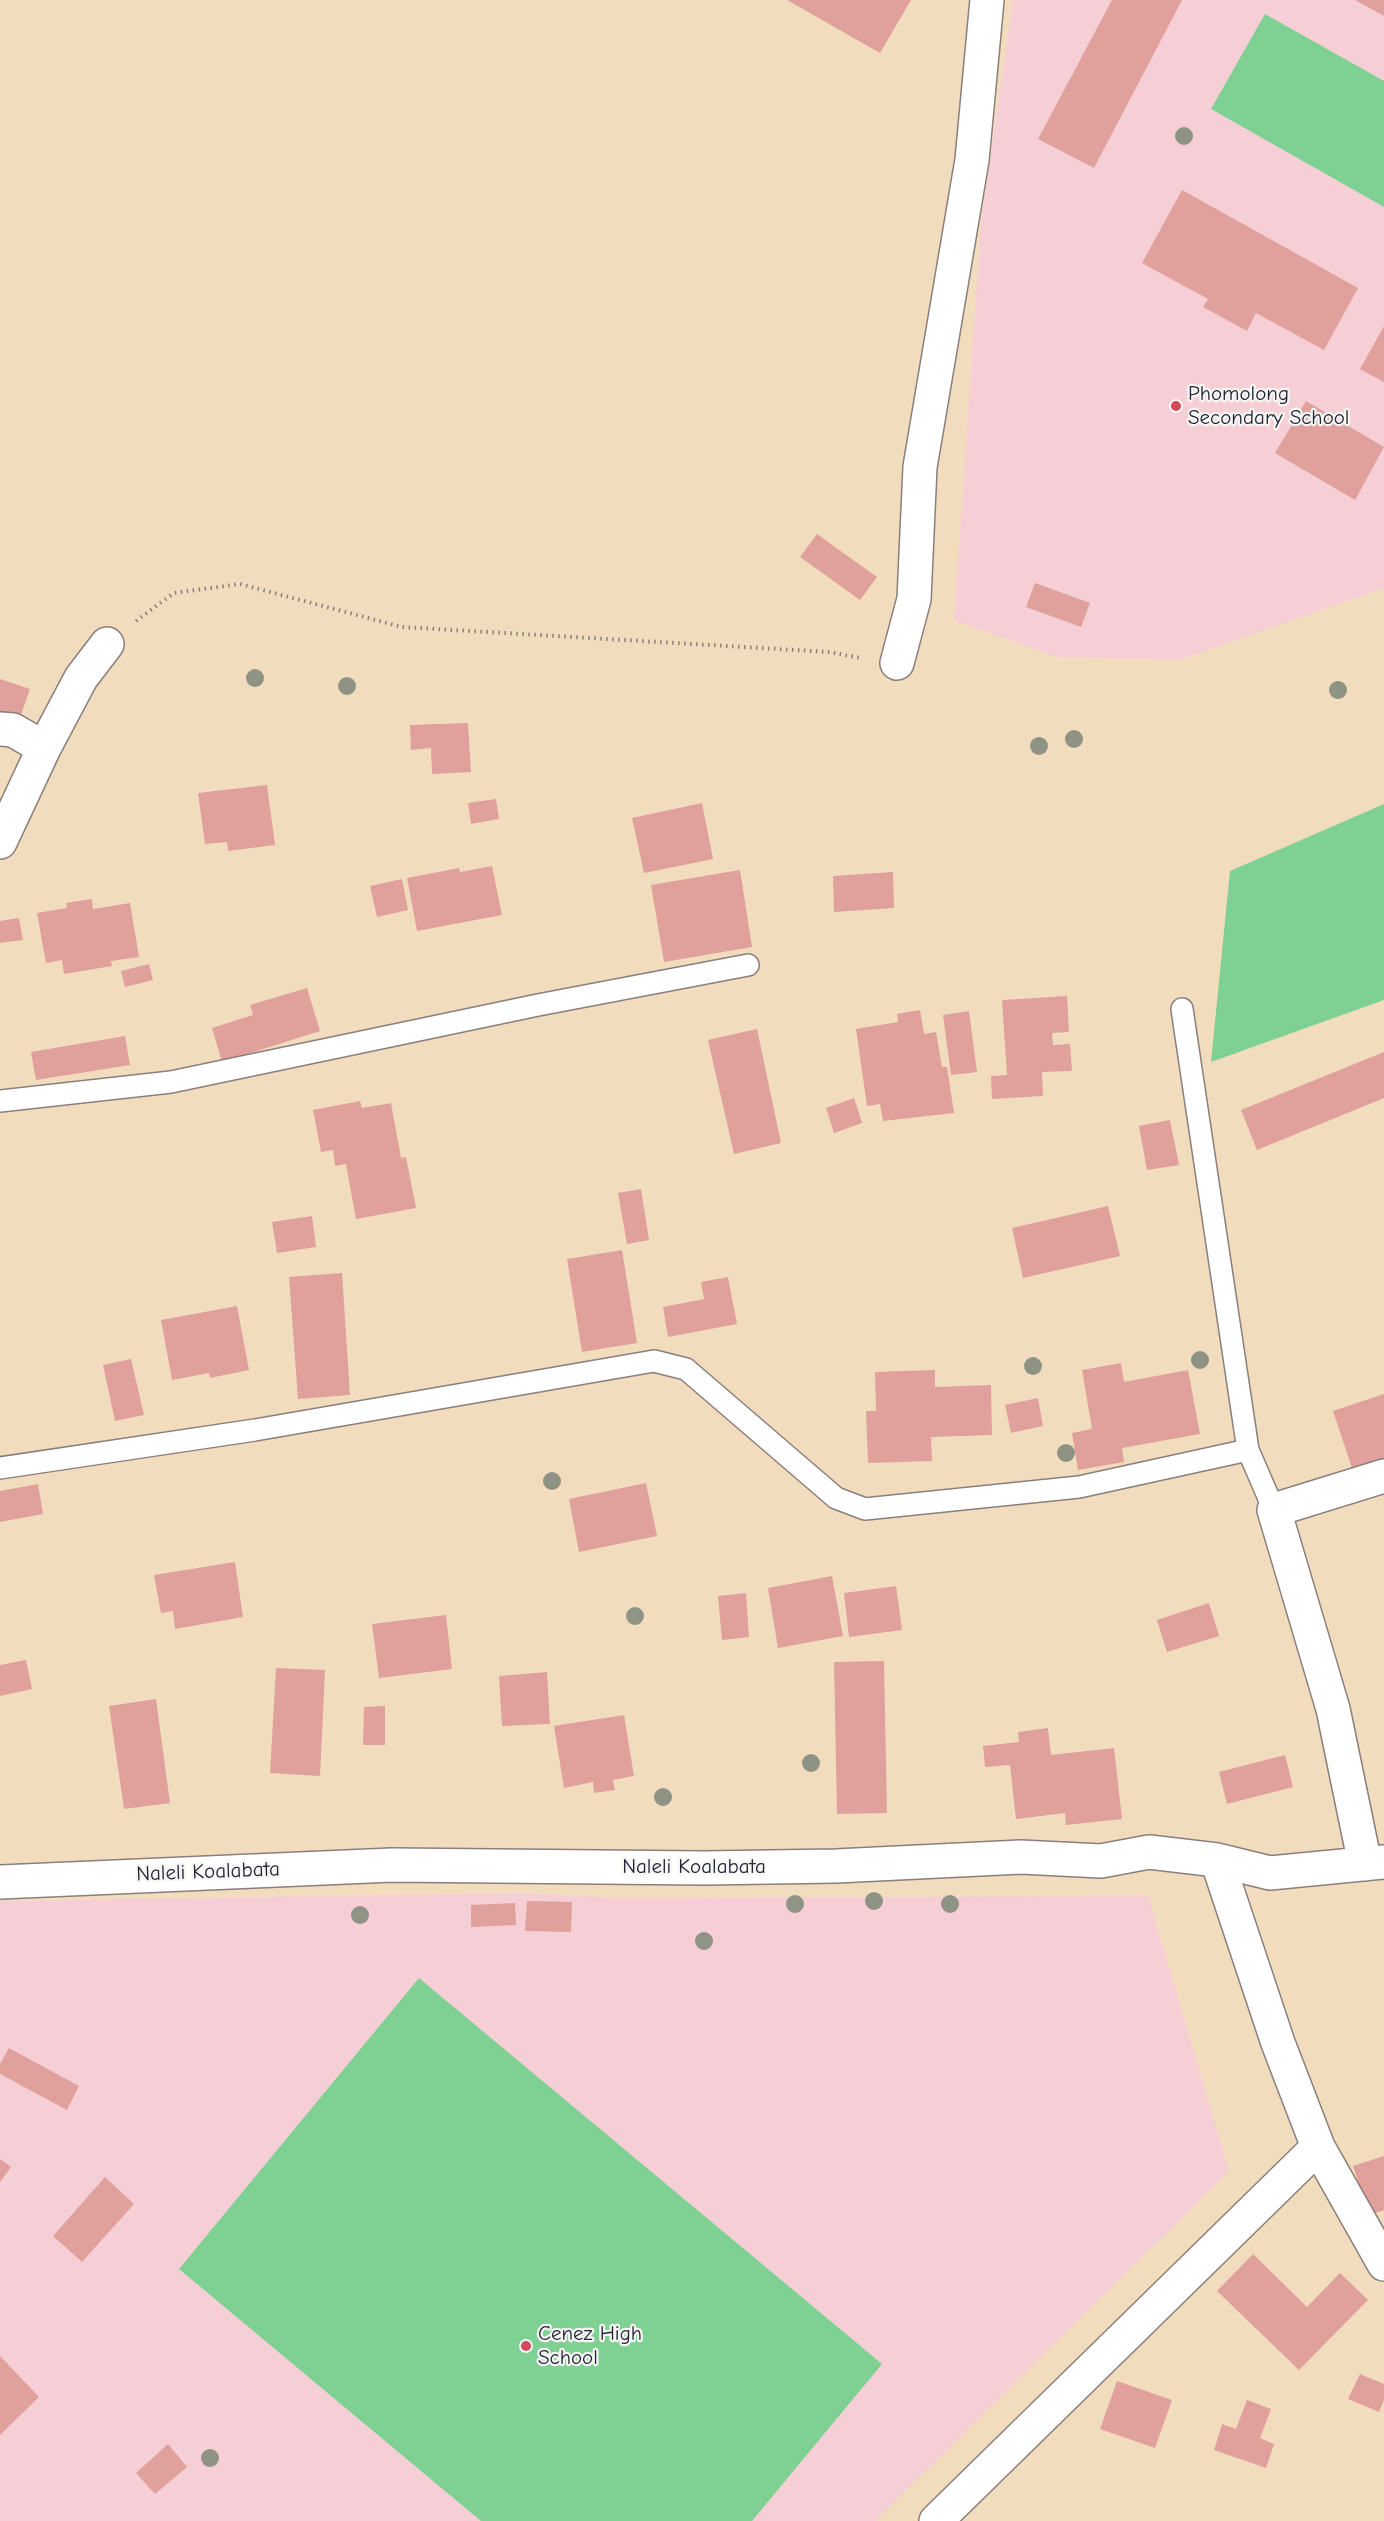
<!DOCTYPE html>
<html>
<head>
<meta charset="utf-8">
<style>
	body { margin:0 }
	canvas { display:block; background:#f2dcbe }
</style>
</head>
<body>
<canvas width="1384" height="2521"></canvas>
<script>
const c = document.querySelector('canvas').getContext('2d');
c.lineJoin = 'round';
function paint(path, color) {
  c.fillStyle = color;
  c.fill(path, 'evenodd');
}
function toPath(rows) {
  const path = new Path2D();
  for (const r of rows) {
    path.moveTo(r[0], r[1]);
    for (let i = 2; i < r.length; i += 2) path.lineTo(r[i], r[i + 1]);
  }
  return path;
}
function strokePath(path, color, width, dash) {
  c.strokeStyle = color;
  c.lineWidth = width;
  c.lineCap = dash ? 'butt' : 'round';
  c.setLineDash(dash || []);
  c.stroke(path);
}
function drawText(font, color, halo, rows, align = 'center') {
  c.font = font + ' "Comic Neue",sans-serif';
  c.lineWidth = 4.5;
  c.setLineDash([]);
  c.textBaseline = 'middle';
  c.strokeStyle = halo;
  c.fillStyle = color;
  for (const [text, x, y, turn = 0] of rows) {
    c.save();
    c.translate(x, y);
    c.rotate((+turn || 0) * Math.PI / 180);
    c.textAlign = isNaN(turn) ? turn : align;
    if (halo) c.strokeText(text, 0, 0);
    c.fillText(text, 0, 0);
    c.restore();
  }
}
paint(toPath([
	[1013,0,1384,0,1384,588,1179,660,1057,657,954,620,981,224],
	[519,1893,618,1898,1148,1896,1229,2171,875,2521,0,2521,0,1901]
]), '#f6cfd6');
paint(toPath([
	[1265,14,1384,81,1384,207,1211,109],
	[1384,804,1384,1000,1211,1062,1230,871],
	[419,1978,882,2364,752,2521,481,2521,179,2269]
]), '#7fd193');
paint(toPath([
	[787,0,911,0,880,53],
	[1112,0,1182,0,1094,168,1038,139],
	[1355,0,1384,0,1384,16],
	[1182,190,1358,288,1324,350,1256,313,1247,331,1203,307,1208,299,1142,263],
	[1384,326,1384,382,1360,369],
	[1306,401,1384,447,1355,500,1275,453],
	[817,534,877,577,860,600,800,557],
	[1035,583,1090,603,1081,627,1026,607],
	[0,679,30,689,20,718,0,712],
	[468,723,471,772,432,774,431,748,411,750,410,725],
	[267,785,275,845,228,851,227,842,205,844,198,793],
	[496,799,499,819,471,824,468,803],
	[702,803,713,859,644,873,632,818],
	[492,866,502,915,417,931,407,878,459,868,460,872],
	[740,870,752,947,664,962,651,885],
	[893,872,894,908,834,912,833,876],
	[402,879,408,910,377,917,370,886],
	[92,899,93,909,130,903,139,957,111,961,112,966,64,974,62,960,46,963,37,913,67,908,66,903],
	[19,918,23,940,0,943,0,921],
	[149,964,153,980,125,987,121,971],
	[307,988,320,1031,222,1062,212,1028,253,1015,250,1005],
	[1067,996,1069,1032,1052,1033,1053,1045,1070,1044,1072,1071,1042,1072,1043,1096,992,1099,991,1076,1007,1075,1002,1000],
	[920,1010,924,1034,936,1032,942,1067,947,1067,954,1113,883,1121,880,1104,867,1106,856,1029,898,1022,897,1014],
	[969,1011,977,1072,951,1075,943,1015],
	[757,1029,781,1143,734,1154,708,1040],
	[125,1036,130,1065,36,1080,31,1052],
	[1384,1052,1384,1098,1257,1150,1241,1110],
	[854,1098,862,1123,834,1133,826,1108],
	[360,1101,362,1108,391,1103,401,1158,406,1157,416,1208,356,1219,346,1164,335,1166,333,1150,321,1152,313,1110],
	[1170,1120,1179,1165,1147,1170,1139,1126],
	[641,1189,649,1240,627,1244,618,1193],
	[1108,1206,1120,1256,1023,1278,1012,1228],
	[312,1216,316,1247,277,1253,272,1222],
	[622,1250,637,1343,582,1352,567,1259],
	[342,1273,350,1395,298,1399,289,1277],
	[728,1277,737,1324,668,1337,663,1307,704,1299,701,1282],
	[237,1306,249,1370,210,1378,209,1373,172,1380,161,1320],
	[131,1359,144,1415,115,1421,103,1365],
	[1121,1363,1124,1382,1188,1370,1200,1434,1122,1448,1124,1462,1078,1470,1072,1433,1092,1429,1082,1370],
	[935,1370,935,1387,991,1385,992,1435,931,1437,932,1461,868,1463,866,1411,876,1411,875,1372],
	[1384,1394,1384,1458,1352,1468,1333,1411],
	[1038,1398,1043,1426,1011,1433,1005,1405],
	[646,1483,657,1536,579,1552,569,1499],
	[38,1484,43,1514,0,1522,0,1491],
	[235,1562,243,1617,175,1629,173,1611,161,1613,154,1575],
	[832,1576,843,1636,778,1648,768,1588],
	[896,1586,902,1630,849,1637,844,1593],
	[746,1593,749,1637,722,1640,718,1596],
	[1209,1603,1219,1636,1167,1652,1157,1620],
	[446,1615,452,1669,379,1678,372,1624],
	[26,1660,32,1689,0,1696,0,1665],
	[884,1661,887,1813,837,1814,834,1662],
	[276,1668,325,1670,320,1776,270,1773],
	[547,1672,550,1724,502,1726,499,1676],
	[156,1699,170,1803,124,1809,109,1706],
	[385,1706,385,1745,363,1745,364,1707],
	[624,1715,634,1776,613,1780,615,1790,594,1793,593,1782,564,1788,554,1726],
	[1048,1728,1051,1755,1114,1748,1122,1819,1066,1825,1065,1813,1016,1819,1010,1765,985,1767,983,1746,1019,1742,1018,1732],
	[1285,1755,1293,1787,1227,1804,1219,1772],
	[527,1901,572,1902,571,1932,525,1931],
	[515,1903,516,1925,471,1927,471,1905],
	[9,2048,79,2086,67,2110,0,2074,0,2064],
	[1384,2156,1384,2210,1369,2215,1353,2166],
	[0,2159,11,2167,0,2182],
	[105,2177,134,2204,82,2262,53,2236],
	[1253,2254,1307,2307,1340,2273,1368,2300,1299,2370,1217,2291],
	[0,2356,39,2397,0,2435],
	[1360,2374,1384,2384,1384,2400,1379,2412,1348,2399],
	[1117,2381,1172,2400,1155,2448,1100,2429],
	[1247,2400,1271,2409,1260,2438,1274,2444,1266,2468,1214,2450,1222,2424,1236,2429],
	[168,2444,187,2467,155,2494,136,2473]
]), '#e0a09c');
const service = toPath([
	[1182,1009,1248,1450],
	[0,1101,171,1082,538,1005,748,965],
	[0,1468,255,1430,654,1361,686,1369,836,1498,865,1509,1079,1487,1248,1450,1274,1510]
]);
const minor = toPath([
	[897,663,914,599,920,467,972,160,987,0],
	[0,729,13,730,44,748],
	[0,842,44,748,81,678,107,644],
	[1217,1860,1278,2043,1318,2147,1384,2264],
	[1365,1864,1333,1709,1274,1510,1384,1476],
	[0,1882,392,1865,704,1868,836,1866,1021,1857,1101,1861,1149,1852,1217,1860,1270,1873,1384,1862],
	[936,2521,1318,2147]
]);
strokePath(service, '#8a7f7c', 24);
strokePath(minor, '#8a7f7c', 36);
strokePath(toPath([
	[136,621,174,593,240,584,402,627,829,652,861,658]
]), '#8a7f7c', 4, [1.5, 4.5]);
strokePath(service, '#fff', 21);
strokePath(minor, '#fff', 33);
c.fillStyle = '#8f9384';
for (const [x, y] of [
	[1184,136],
	[255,678],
	[347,686],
	[1338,690],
	[1074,739],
	[1039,746],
	[1200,1360],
	[1033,1366],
	[1066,1453],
	[552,1481],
	[635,1616],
	[811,1763],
	[663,1797],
	[874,1901],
	[795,1904],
	[950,1904],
	[360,1915],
	[704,1941],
	[210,2458]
]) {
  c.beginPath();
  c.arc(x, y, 9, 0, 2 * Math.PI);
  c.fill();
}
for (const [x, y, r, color] of [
	[1176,406,6,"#d1495b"],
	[526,2346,6,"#d1495b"]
]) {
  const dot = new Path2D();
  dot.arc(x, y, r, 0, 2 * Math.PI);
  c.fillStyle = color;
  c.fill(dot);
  strokePath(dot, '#f6f6f2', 2);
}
drawText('21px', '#22223b', '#f6f6f2', [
	["Phomolong",1188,394],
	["Secondary School",1188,418],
	["Cenez High",538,2334],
	["School",538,2358]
], 'left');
drawText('21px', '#22223b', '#f6f6f2', [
	["Naleli Koalabata",694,1867],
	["Naleli Koalabata",208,1872,-2]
]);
</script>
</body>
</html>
